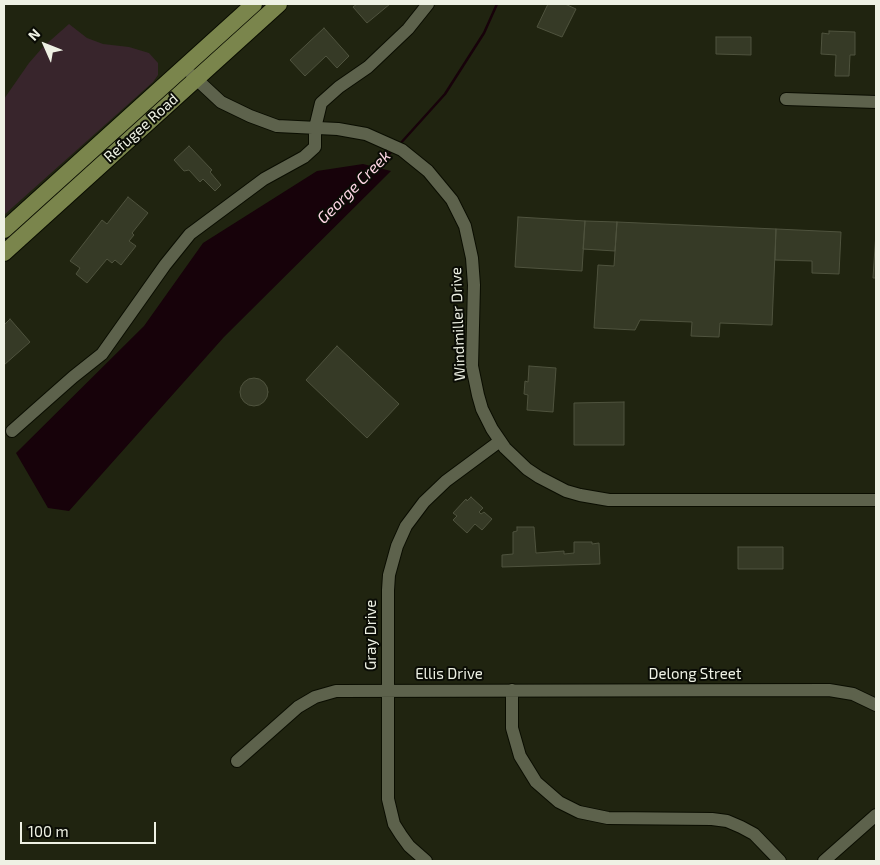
<!DOCTYPE html>
<html>
<head>
<meta charset="utf-8">
<style>
	body { margin:0 }
	#map { position:relative; width:880px; height:865px; overflow:hidden; background:#202410; font-family:"Exo 2",sans-serif }
	canvas { display:block }
	.frame { position:absolute; inset:0; border:5px solid #eef1e4; pointer-events:none }
	.north { position:absolute; left:20px; top:20px; width:50px; height:50px; -webkit-text-stroke:4px #0a0c05; paint-order:stroke; rotate:314deg; font-size:14px; font-weight:700; line-height:20px; text-align:center; color:#eef1e4 }
	.north::after { content:''; display:block; margin:auto; width:18px; height:22px; background:#eef1e4; clip-path:polygon(50% 0,100% 100%,50% 72%,0 100%) }
	.scale { position:absolute; left:20px; top:822px; width:136px; height:22px; box-sizing:border-box; border:2px solid #eef1e4; border-top:0; padding-left:6px; font-size:15px; line-height:18px; white-space:nowrap; color:#eef1e4; -webkit-text-stroke:4px #0a0c05; paint-order:stroke }
</style>
</head>
<body>
<div id="map">
<canvas width="880" height="865"></canvas>
<div class="frame"></div>
<div class="north">N</div>
<div class="scale">100 m</div>
</div>
<script>
const c = document.querySelector('canvas').getContext('2d');
c.lineJoin = 'round';
function paint(path, color) {
  c.fillStyle = color;
  c.fill(path, 'evenodd');
}
function toPath(rows) {
  const path = new Path2D();
  for (const r of rows) {
    if (r.length === 3) {
      path.moveTo(r[0] + r[2], r[1]);
      path.arc(r[0], r[1], r[2], 0, 2 * Math.PI);
      continue;
    }
    path.moveTo(r[0], r[1]);
    for (let i = 2; i < r.length; i += 2) path.lineTo(r[i], r[i + 1]);
  }
  return path;
}
function strokePath(path, color, width, dash) {
  c.strokeStyle = color;
  c.lineWidth = width;
  c.lineCap = dash ? 'butt' : 'round';
  c.setLineDash(dash || []);
  c.stroke(path);
}
function drawText(font, color, halo, rows, align = 'center') {
  c.font = font + ' "Exo 2",sans-serif';
  c.lineWidth = 4;
  c.setLineDash([]);
  c.textBaseline = 'middle';
  c.strokeStyle = halo;
  c.fillStyle = color;
  for (const [text, x, y, turn = 0] of rows) {
    c.save();
    c.translate(x, y);
    c.rotate((+turn || 0) * Math.PI / 180);
    c.textAlign = isNaN(turn) ? turn : align;
    if (halo) c.strokeText(text, 0, 0);
    c.fillText(text, 0, 0);
    c.restore();
  }
}
paint(toPath([
	[69,24,87,38,103,44,129,47,149,53,158,63,158,75,153,82,4,215,4,99,29,63,43,47]
]), '#38252c');
paint(toPath([
	[363,164,391,171,224,337,69,511,48,508,16,453,144,326,203,243,317,171]
]), '#17020a');
strokePath(toPath([
	[399,145,445,94,484,33,497,4],
	[374,169,393,150]
]), '#17020a', 2.5);
const building = toPath([
	[357,4,390,4,367,23,353,7,357,4],
	[548,4,565,4,576,9,562,37,537,27,548,4],
	[324,28,349,56,337,68,326,56,305,76,290,60,324,28],
	[829,31,855,32,855,55,850,55,849,76,835,76,836,55,821,54,822,33,829,34,829,31],
	[716,37,751,37,751,55,716,54,716,37],
	[189,146,212,170,210,172,221,185,215,191,203,179,200,182,189,170,184,171,174,160,189,146],
	[128,197,148,213,132,233,134,235,129,241,136,246,121,265,115,260,112,263,107,259,87,283,76,274,80,268,70,261,102,220,107,224,128,197],
	[518,217,585,221,582,271,515,267,518,217],
	[585,221,617,222,615,251,583,249,585,221],
	[617,222,776,229,772,325,720,323,719,337,691,336,692,322,640,320,635,330,594,328,598,265,614,266,617,222],
	[776,229,841,232,839,274,812,273,812,261,775,260,776,229],
	[876,232,876,278,873,278,876,232],
	[10,319,30,342,4,365,4,325,10,319],
	[337,346,399,404,367,438,306,380,337,346],
	[529,366,556,368,553,412,527,410,528,395,524,394,525,381,528,382,529,366],
	[254,392,14],
	[624,402,624,445,574,445,574,403,624,402],
	[471,497,483,508,479,512,481,514,484,512,492,519,482,530,475,524,467,533,453,520,457,516,453,513,466,499,467,501,471,497],
	[517,527,534,527,536,553,564,551,564,554,574,553,574,542,592,542,592,544,599,543,600,564,502,567,502,555,513,554,513,532,517,531,517,527],
	[738,547,783,547,783,569,738,569,738,547]
]);
paint(building, '#363a26');
strokePath(building, '#4f533e', 1);
const minor = toPath([
	[192,75,221,102,250,116,277,126,338,129,366,134,402,150,428,171,452,200,465,226,472,258,474,285,472,366,478,395,482,409,492,429,505,448,527,469,539,477,566,491,580,495,609,500,876,500],
	[786,99,876,102],
	[12,431,73,377,102,354,165,265,190,234,264,179,304,157,315,147,315,128,321,103,339,87,368,67,408,29,428,4],
	[512,690,512,728,520,756,536,782,559,802,579,812,608,818,712,819,727,821,741,827,754,834,780,861],
	[237,761,298,707,315,697,336,691,829,690,853,694,876,705],
	[426,861,409,846,401,835,394,824,388,799,388,590,389,575,397,546,406,526,424,502,446,481,500,441],
	[824,861,876,815]
]);
const major = toPath([
	[4,230,254,4],
	[4,253,279,4]
]);
strokePath(minor, '#0a0d00', 14);
strokePath(major, '#0a0d00', 18);
strokePath(minor, '#5d624c', 12);
strokePath(major, '#7a854c', 16);
drawText('15px', '#eef1e4', '#0a0c05', [
	["Refugee Road",141,128,-42],
	["Windmiller Drive",458,324,-92],
	["Gray Drive",371,635,-90],
	["Ellis Drive",449,674],
	["Delong Street",695,674]
]);
drawText('italic 16px', '#fdd6e4', '#0a0c05', [
	["George Creek",354,187,-45]
]);
</script>
</body>
</html>
